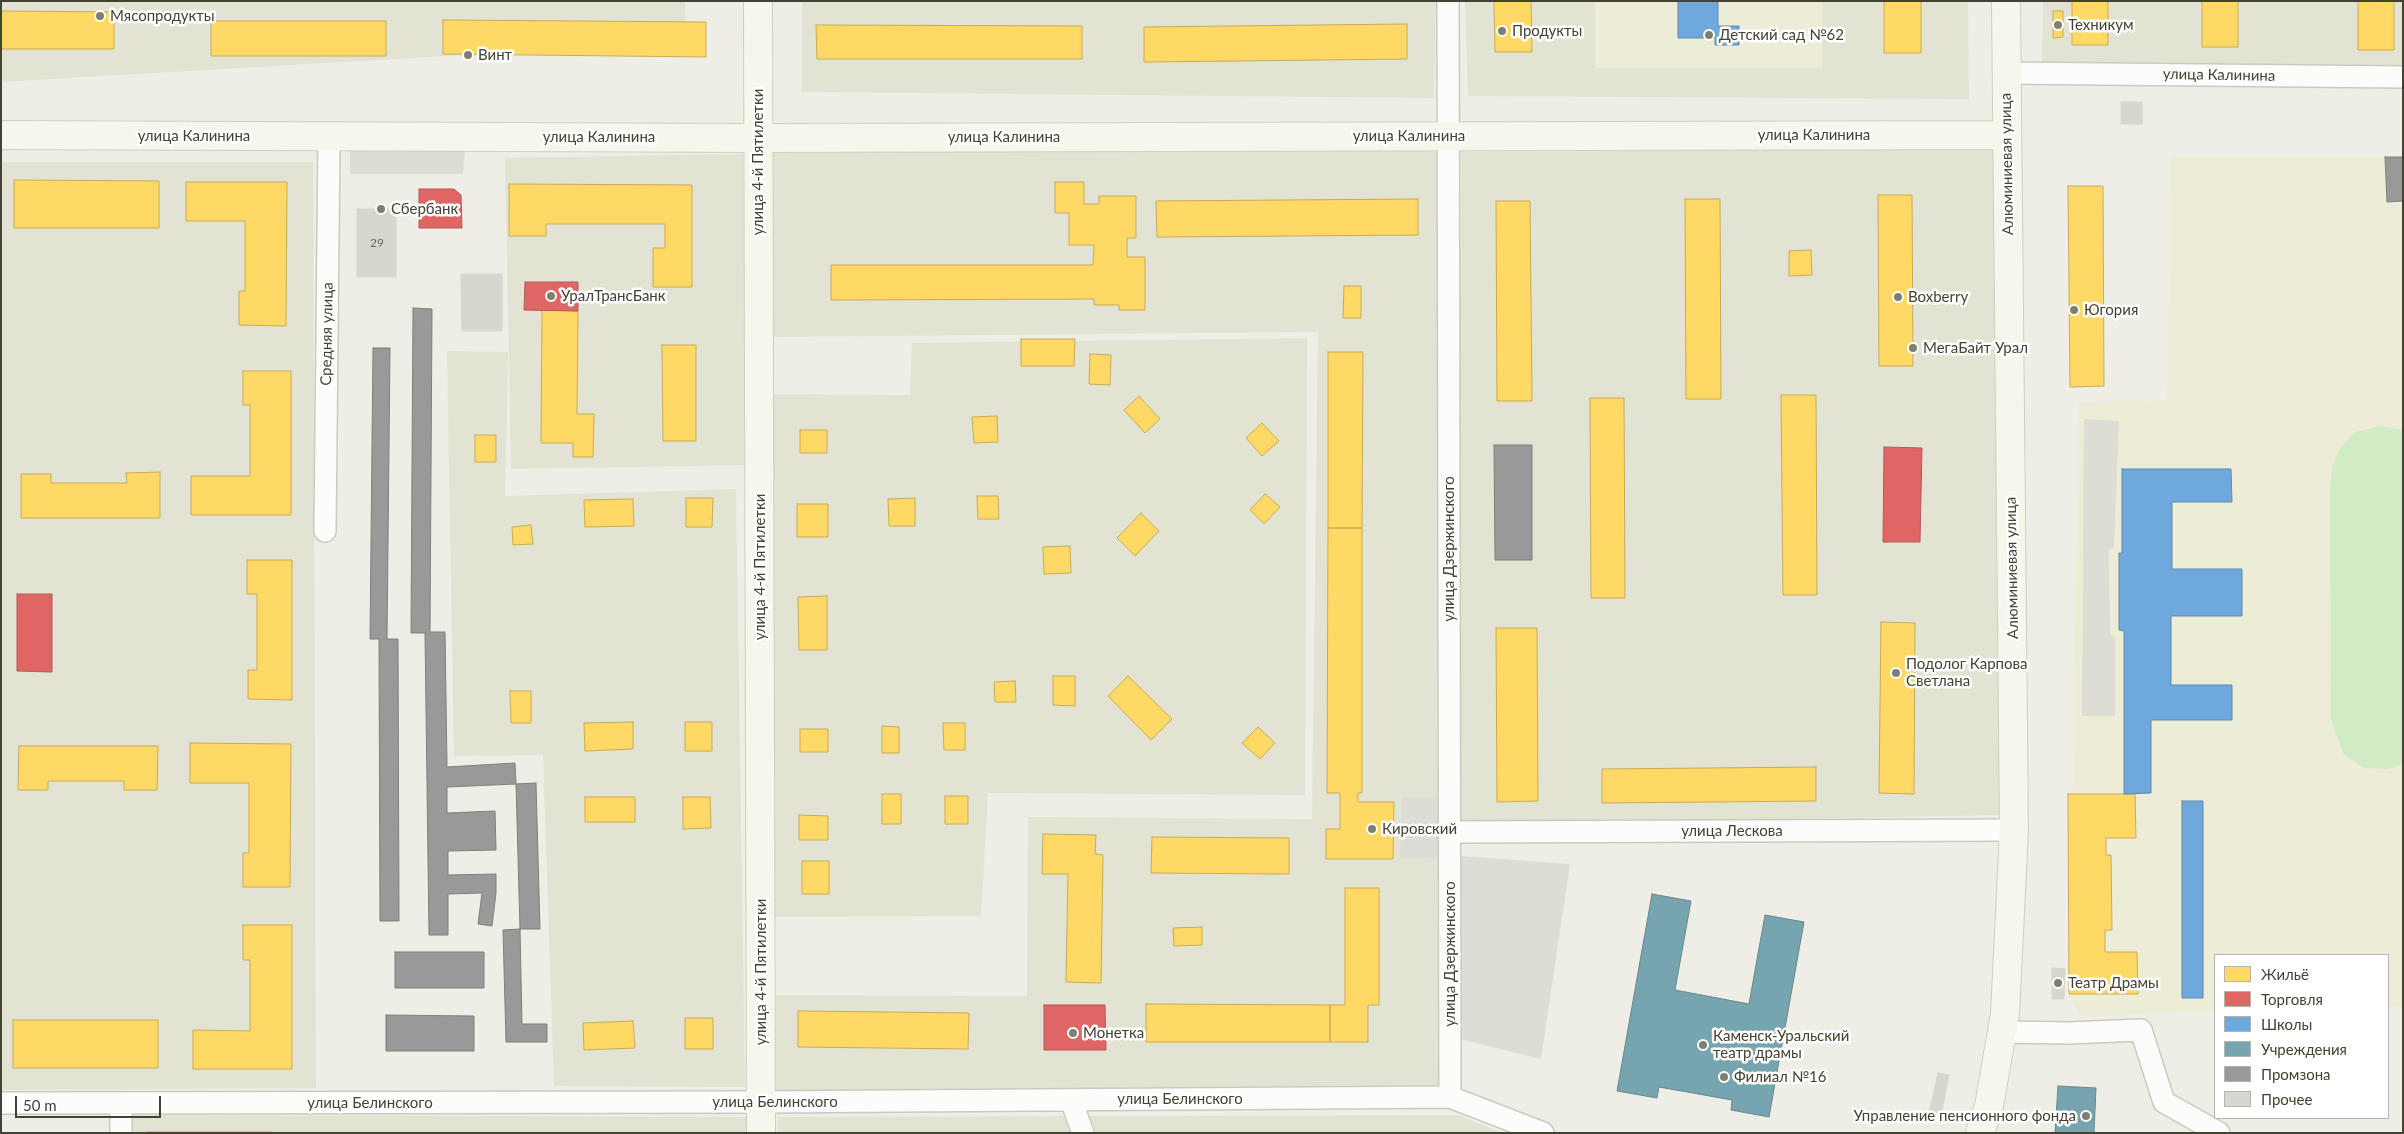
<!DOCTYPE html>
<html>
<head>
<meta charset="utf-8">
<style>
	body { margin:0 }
	#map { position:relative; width:2404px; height:1134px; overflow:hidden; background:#eeeee6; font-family:Lato,sans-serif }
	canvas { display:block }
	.frame { position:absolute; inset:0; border:2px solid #444232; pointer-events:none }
	.legend { position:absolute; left:2214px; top:954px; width:175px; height:165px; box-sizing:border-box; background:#fff; border:1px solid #b4b3ad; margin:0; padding:6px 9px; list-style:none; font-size:15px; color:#444232 }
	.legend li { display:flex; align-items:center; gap:10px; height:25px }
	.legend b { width:25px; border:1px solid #b4b3ad }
	.scale { position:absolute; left:15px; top:1096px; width:146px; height:22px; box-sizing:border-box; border:2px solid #444232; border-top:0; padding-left:6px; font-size:15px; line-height:18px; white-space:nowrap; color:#444232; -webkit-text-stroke:4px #fff; paint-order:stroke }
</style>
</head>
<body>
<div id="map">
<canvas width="2404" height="1134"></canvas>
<div class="frame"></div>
<ul class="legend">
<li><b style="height:14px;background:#ffd966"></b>Жильё</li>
<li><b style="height:14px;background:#e06666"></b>Торговля</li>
<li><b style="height:14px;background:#6fa8dc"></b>Школы</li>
<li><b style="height:14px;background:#76a5af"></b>Учреждения</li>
<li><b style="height:14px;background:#999"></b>Промзона</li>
<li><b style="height:14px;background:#d8d7ce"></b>Прочее</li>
</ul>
<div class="scale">50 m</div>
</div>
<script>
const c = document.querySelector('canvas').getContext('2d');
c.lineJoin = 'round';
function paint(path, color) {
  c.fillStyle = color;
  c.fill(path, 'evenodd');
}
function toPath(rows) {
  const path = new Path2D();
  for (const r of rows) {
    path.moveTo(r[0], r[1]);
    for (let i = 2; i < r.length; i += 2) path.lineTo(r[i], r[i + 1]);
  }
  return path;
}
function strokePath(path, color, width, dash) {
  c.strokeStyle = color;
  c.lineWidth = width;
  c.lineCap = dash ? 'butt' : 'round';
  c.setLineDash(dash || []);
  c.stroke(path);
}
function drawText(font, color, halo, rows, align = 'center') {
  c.font = font + ' Lato,sans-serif';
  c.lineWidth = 5;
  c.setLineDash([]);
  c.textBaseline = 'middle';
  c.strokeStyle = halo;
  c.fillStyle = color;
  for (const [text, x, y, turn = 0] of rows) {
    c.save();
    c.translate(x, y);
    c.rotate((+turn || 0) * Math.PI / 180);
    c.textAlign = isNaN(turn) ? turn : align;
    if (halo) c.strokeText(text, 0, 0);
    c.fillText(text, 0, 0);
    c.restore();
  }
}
paint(toPath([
	[1,1,685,1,686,42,1,82],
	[802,1,1436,1,1434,98,802,92],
	[1465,1,1968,1,1969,99,1468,96],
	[2043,1,2403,1,2403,69,2042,64],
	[1437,149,1438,1085,775,1091,776,995,1027,996,1028,817,1312,819,1318,332,772,337,767,152],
	[1993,149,2002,815,1458,825,1461,152],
	[743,154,749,465,511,469,505,158],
	[1,162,313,162,316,1088,1,1090],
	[1307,338,1305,795,988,793,981,916,775,917,772,394,910,395,912,343],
	[447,351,508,352,505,496,736,489,745,1087,554,1086,543,755,454,756],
	[133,1115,747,1117,747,1133,133,1133],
	[1457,1115,1503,1133,777,1133,778,1117]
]), '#e3e3d3');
paint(toPath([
	[1595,1,1822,1,1822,68,1595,68],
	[2171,157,2385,157,2387,202,2403,201,2403,1007,2388,1007,2388,955,2215,955,2215,1011,2079,1015,2069,994,2079,403,2167,400]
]), '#ededd7');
paint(toPath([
	[2381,426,2403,430,2403,765,2388,769,2365,768,2344,755,2331,720,2330,488,2332,468,2340,448,2355,432]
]), '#d1ecc4');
paint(toPath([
	[350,147,465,148,463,174,350,174],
	[2084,419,2119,421,2114,548,2109,549,2110,635,2115,637,2115,716,2082,716],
	[1450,796,1450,857,1400,859,1402,798],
	[1461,856,1570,864,1541,1059,1460,1039]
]), '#ddddd6');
const homes = toPath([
	[1494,1,1531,1,1532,52,1495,52,1494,1],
	[1884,1,1921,1,1921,53,1884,53,1884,1],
	[2072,1,2108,1,2108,45,2072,45,2072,1],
	[2202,1,2238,1,2238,47,2202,47,2202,1],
	[2358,1,2394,1,2394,50,2358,50,2358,1],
	[1,11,114,12,114,49,1,49,1,11],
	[2053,11,2063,11,2063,37,2053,38,2053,11],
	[443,20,706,22,706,57,443,54,443,20],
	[211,21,386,21,386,56,211,56,211,21],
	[1407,24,1407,59,1144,62,1144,27,1407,24],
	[816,25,1082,26,1082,59,817,59,816,25],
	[14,180,159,181,159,228,14,228,14,180],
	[186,182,287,182,286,326,239,325,239,291,245,291,245,221,186,221,186,182],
	[1055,182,1084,182,1084,204,1099,204,1099,196,1136,196,1136,238,1127,238,1127,257,1145,257,1145,310,1119,310,1119,305,1094,305,1094,299,831,300,831,265,1093,265,1094,245,1069,245,1069,213,1055,213,1055,182],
	[509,184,692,185,692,287,653,287,653,248,665,248,665,224,546,224,546,236,509,236,509,184],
	[2068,186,2103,186,2104,386,2070,387,2068,186],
	[1878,195,1912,195,1913,366,1879,366,1878,195],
	[1418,199,1418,235,1157,237,1156,201,1418,199],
	[1685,199,1720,199,1721,399,1686,399,1685,199],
	[1496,201,1530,201,1532,401,1497,401,1496,201],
	[1811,250,1812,275,1789,276,1789,251,1811,250],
	[1344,286,1361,286,1361,318,1343,318,1344,286],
	[542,310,578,311,577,414,594,414,593,457,573,457,573,443,541,443,542,310],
	[1021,339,1075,339,1074,366,1021,366,1021,339],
	[662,345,696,345,696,441,663,441,662,345],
	[1328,352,1363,352,1362,528,1328,528,1328,352],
	[1090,354,1111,355,1110,385,1089,384,1090,354],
	[243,371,291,371,291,515,191,515,191,476,250,476,250,405,243,405,243,371],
	[1781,395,1816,395,1817,595,1783,595,1781,395],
	[1139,396,1160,419,1145,433,1124,410,1139,396],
	[1590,398,1624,398,1625,598,1591,598,1590,398],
	[997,416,998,442,974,443,972,417,997,416],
	[1262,423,1279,441,1262,456,1246,438,1262,423],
	[800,430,827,430,827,453,800,453,800,430],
	[475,435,496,435,496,462,475,462,475,435],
	[160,472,160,518,21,518,21,474,51,474,51,483,127,483,126,473,160,472],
	[1265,494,1280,507,1264,524,1250,510,1265,494],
	[977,496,998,496,999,519,978,519,977,496],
	[686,498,713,498,712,527,686,527,686,498],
	[915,498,915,526,889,526,888,499,915,498],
	[633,499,634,526,585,527,584,500,633,499],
	[797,504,828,504,828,537,797,537,797,504],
	[1141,513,1159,531,1135,556,1117,538,1141,513],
	[531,525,533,544,513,545,512,527,531,525],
	[1328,528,1362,528,1362,793,1358,793,1358,802,1394,802,1393,859,1326,859,1326,829,1340,829,1340,793,1327,793,1328,528],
	[1070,546,1071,573,1044,574,1043,547,1070,546],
	[247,560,292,560,292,700,248,699,248,670,257,670,257,594,247,594,247,560],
	[827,596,827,650,799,650,798,597,827,596],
	[1881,622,1915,623,1914,794,1879,793,1881,622],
	[1496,628,1537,628,1538,801,1497,802,1496,628],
	[1053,676,1075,676,1075,706,1053,705,1053,676],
	[1128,676,1172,719,1151,740,1108,696,1128,676],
	[1015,681,1016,702,995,702,994,682,1015,681],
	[510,691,531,691,531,723,511,723,510,691],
	[633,722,633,749,585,751,584,723,633,722],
	[685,722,712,722,712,751,685,751,685,722],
	[943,723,965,723,965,750,944,750,943,723],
	[882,726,899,727,899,753,882,753,882,726],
	[1258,727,1275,743,1260,759,1242,743,1258,727],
	[800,729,828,729,828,752,800,752,800,729],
	[190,743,291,744,290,887,243,887,243,853,249,853,249,783,190,783,190,743],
	[19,746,158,746,157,790,124,790,124,781,48,781,48,790,18,790,19,746],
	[1816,767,1816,801,1602,803,1602,769,1816,767],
	[882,794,901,794,901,824,882,824,882,794],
	[2068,794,2135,794,2136,838,2106,838,2106,855,2111,855,2112,930,2105,930,2105,952,2137,952,2138,994,2069,994,2068,794],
	[945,796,968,796,968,824,945,824,945,796],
	[585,797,635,797,635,822,585,822,585,797],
	[683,797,710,797,711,828,683,829,683,797],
	[799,815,828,816,828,840,799,840,799,815],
	[1043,834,1096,835,1095,854,1103,855,1101,983,1066,982,1068,874,1042,874,1043,834],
	[1152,837,1289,838,1289,874,1151,873,1152,837],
	[802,861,829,861,829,894,802,894,802,861],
	[1345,888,1379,888,1379,1005,1368,1005,1368,1042,1330,1042,1330,1005,1345,1005,1345,888],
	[243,925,292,925,292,1069,193,1069,193,1030,250,1031,250,960,243,960,243,925],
	[1202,927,1202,945,1174,946,1173,928,1202,927],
	[1146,1004,1330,1005,1330,1042,1146,1042,1146,1004],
	[798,1011,969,1013,968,1049,798,1047,798,1011],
	[685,1018,713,1018,713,1049,685,1049,685,1018],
	[13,1020,158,1020,158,1068,13,1068,13,1020],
	[633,1021,635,1048,584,1050,583,1023,633,1021],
	[147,1132,272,1132,272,1133,147,1133,147,1132]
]);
paint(homes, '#ffd966');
strokePath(homes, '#c7ac56', 1);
const shops = toPath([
	[419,189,454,189,461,195,462,228,419,228,419,189],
	[525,282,578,282,578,311,524,310,525,282],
	[1884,447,1922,448,1920,542,1883,542,1884,447],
	[17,594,52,594,52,672,17,671,17,594],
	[1044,1005,1105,1005,1106,1050,1044,1050,1044,1005]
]);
paint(shops, '#e06666');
strokePath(shops, '#b15b56', 1);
const schools = toPath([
	[1678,1,1718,1,1718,26,1739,26,1739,45,1715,45,1715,38,1678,38,1678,1],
	[2122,469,2231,469,2232,502,2172,502,2172,569,2242,569,2242,616,2171,616,2171,685,2232,685,2232,720,2151,720,2151,793,2124,794,2124,631,2119,630,2119,553,2122,553,2122,469],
	[2182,801,2203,801,2203,998,2182,998,2182,801]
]);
paint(schools, '#6fa8dc');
strokePath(schools, '#6289a9', 1);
const public = toPath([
	[1652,894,1691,901,1675,990,1749,1004,1765,915,1804,922,1769,1117,1731,1110,1732,1100,1659,1087,1657,1098,1617,1091,1652,894],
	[2058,1086,2096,1088,2094,1133,2055,1133,2058,1086]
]);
paint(public, '#76a5af');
strokePath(public, '#67878a', 1);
const industry = toPath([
	[2385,157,2403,157,2403,201,2387,202,2385,157],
	[413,308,432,309,430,632,445,632,447,767,515,763,516,784,447,787,447,813,495,811,496,850,448,851,448,875,496,874,496,893,492,926,478,924,482,893,448,894,448,935,429,935,425,633,411,633,413,308],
	[373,348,390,348,387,639,398,639,399,921,380,921,379,639,370,639,373,348],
	[1494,445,1532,445,1532,560,1495,560,1494,445],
	[536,783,540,929,520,929,516,784,536,783],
	[520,929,522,1024,547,1024,547,1042,506,1042,503,930,520,929],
	[395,952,484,952,484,988,395,988,395,952],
	[386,1015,474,1016,474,1051,386,1051,386,1015]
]);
paint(industry, '#999');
strokePath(industry, '#807f7a', 1);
const building = toPath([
	[2121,102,2142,102,2142,124,2121,124,2121,102],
	[357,209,396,209,396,277,357,277,357,209],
	[461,274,502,274,502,331,462,331,461,274],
	[2052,968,2065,969,2064,999,2052,999,2052,968],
	[1938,1073,1949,1075,1941,1116,1929,1113,1938,1073]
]);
paint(building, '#d8d7ce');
strokePath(building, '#d7d6cc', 1);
const street = toPath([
	[1448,1,1450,1097],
	[2005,73,2403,77],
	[325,531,329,137],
	[1450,832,2014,830],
	[2002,1032,2069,1033,2141,1030,2164,1102,2219,1133],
	[1071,1100,1083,1133],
	[1,1103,761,1102,1450,1097,1543,1133],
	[121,1133,121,1103]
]);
const secondary = toPath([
	[758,1,761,1133],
	[1,135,758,138,2007,135],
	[1980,1133,1989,1106,2005,1014,2014,830,2006,1]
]);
strokePath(street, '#cbcac2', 24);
strokePath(secondary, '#cfcfbe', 30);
strokePath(street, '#fcfcfb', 21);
strokePath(secondary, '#f6f6ed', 28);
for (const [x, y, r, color] of [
	[100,16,5,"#807e71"],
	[2058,25,5,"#807e71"],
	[1502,31,5,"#807e71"],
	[1709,35,5,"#807e71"],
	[468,55,5,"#807e71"],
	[381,209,5,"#807e71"],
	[551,296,5,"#807e71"],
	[1898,297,5,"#807e71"],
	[2074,310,5,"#807e71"],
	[1913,348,5,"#807e71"],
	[1896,673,5,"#807e71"],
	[1372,829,5,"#807e71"],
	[2058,983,5,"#807e71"],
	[1073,1033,5,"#807e71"],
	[1703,1045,5,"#807e71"],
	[1724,1077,5,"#807e71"],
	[2086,1116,5,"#807e71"]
]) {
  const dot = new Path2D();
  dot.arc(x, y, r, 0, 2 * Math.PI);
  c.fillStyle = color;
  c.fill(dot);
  strokePath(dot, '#fff', 2);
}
drawText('12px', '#6a685a', null, [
	["29",377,243]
]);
drawText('15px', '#444232', '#fff', [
	["Мясопродукты",110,16],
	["Техникум",2068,25],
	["Продукты",1512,31],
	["Детский сад №62",1719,35],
	["Винт",478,55],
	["Сбербанк",391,209],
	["УралТрансБанк",561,296],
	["Boxberry",1908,297],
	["Югория",2084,310],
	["МегаБайт Урал",1923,348],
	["Подолог Карпова",1906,664],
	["Светлана",1906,681],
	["Кировский",1382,829],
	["Театр Драмы",2068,983],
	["Монетка",1083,1033],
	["Каменск-Уральский",1713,1036],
	["театр драмы",1713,1053],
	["Филиал №16",1734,1077],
	["Управление пенсионного фонда",2076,1116,"right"]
], 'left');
drawText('15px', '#444232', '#fff', [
	["улица Калинина",2219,75,1],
	["улица Калинина",1814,135],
	["улица Калинина",194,136],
	["улица Калинина",1409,136],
	["улица Калинина",599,137],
	["улица Калинина",1004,137],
	["улица 4-й Пятилетки",758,162,-90],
	["Алюминиевая улица",2007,164,-91],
	["Средняя улица",327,334,-89],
	["улица Дзержинского",1449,549,-90],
	["улица 4-й Пятилетки",760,567,-90],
	["Алюминиевая улица",2012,568,-91],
	["улица Лескова",1732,831],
	["улица Дзержинского",1450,954,-90],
	["улица 4-й Пятилетки",761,972,-90],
	["улица Белинского",1180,1099],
	["улица Белинского",775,1102],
	["улица Белинского",370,1103]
]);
</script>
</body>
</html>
